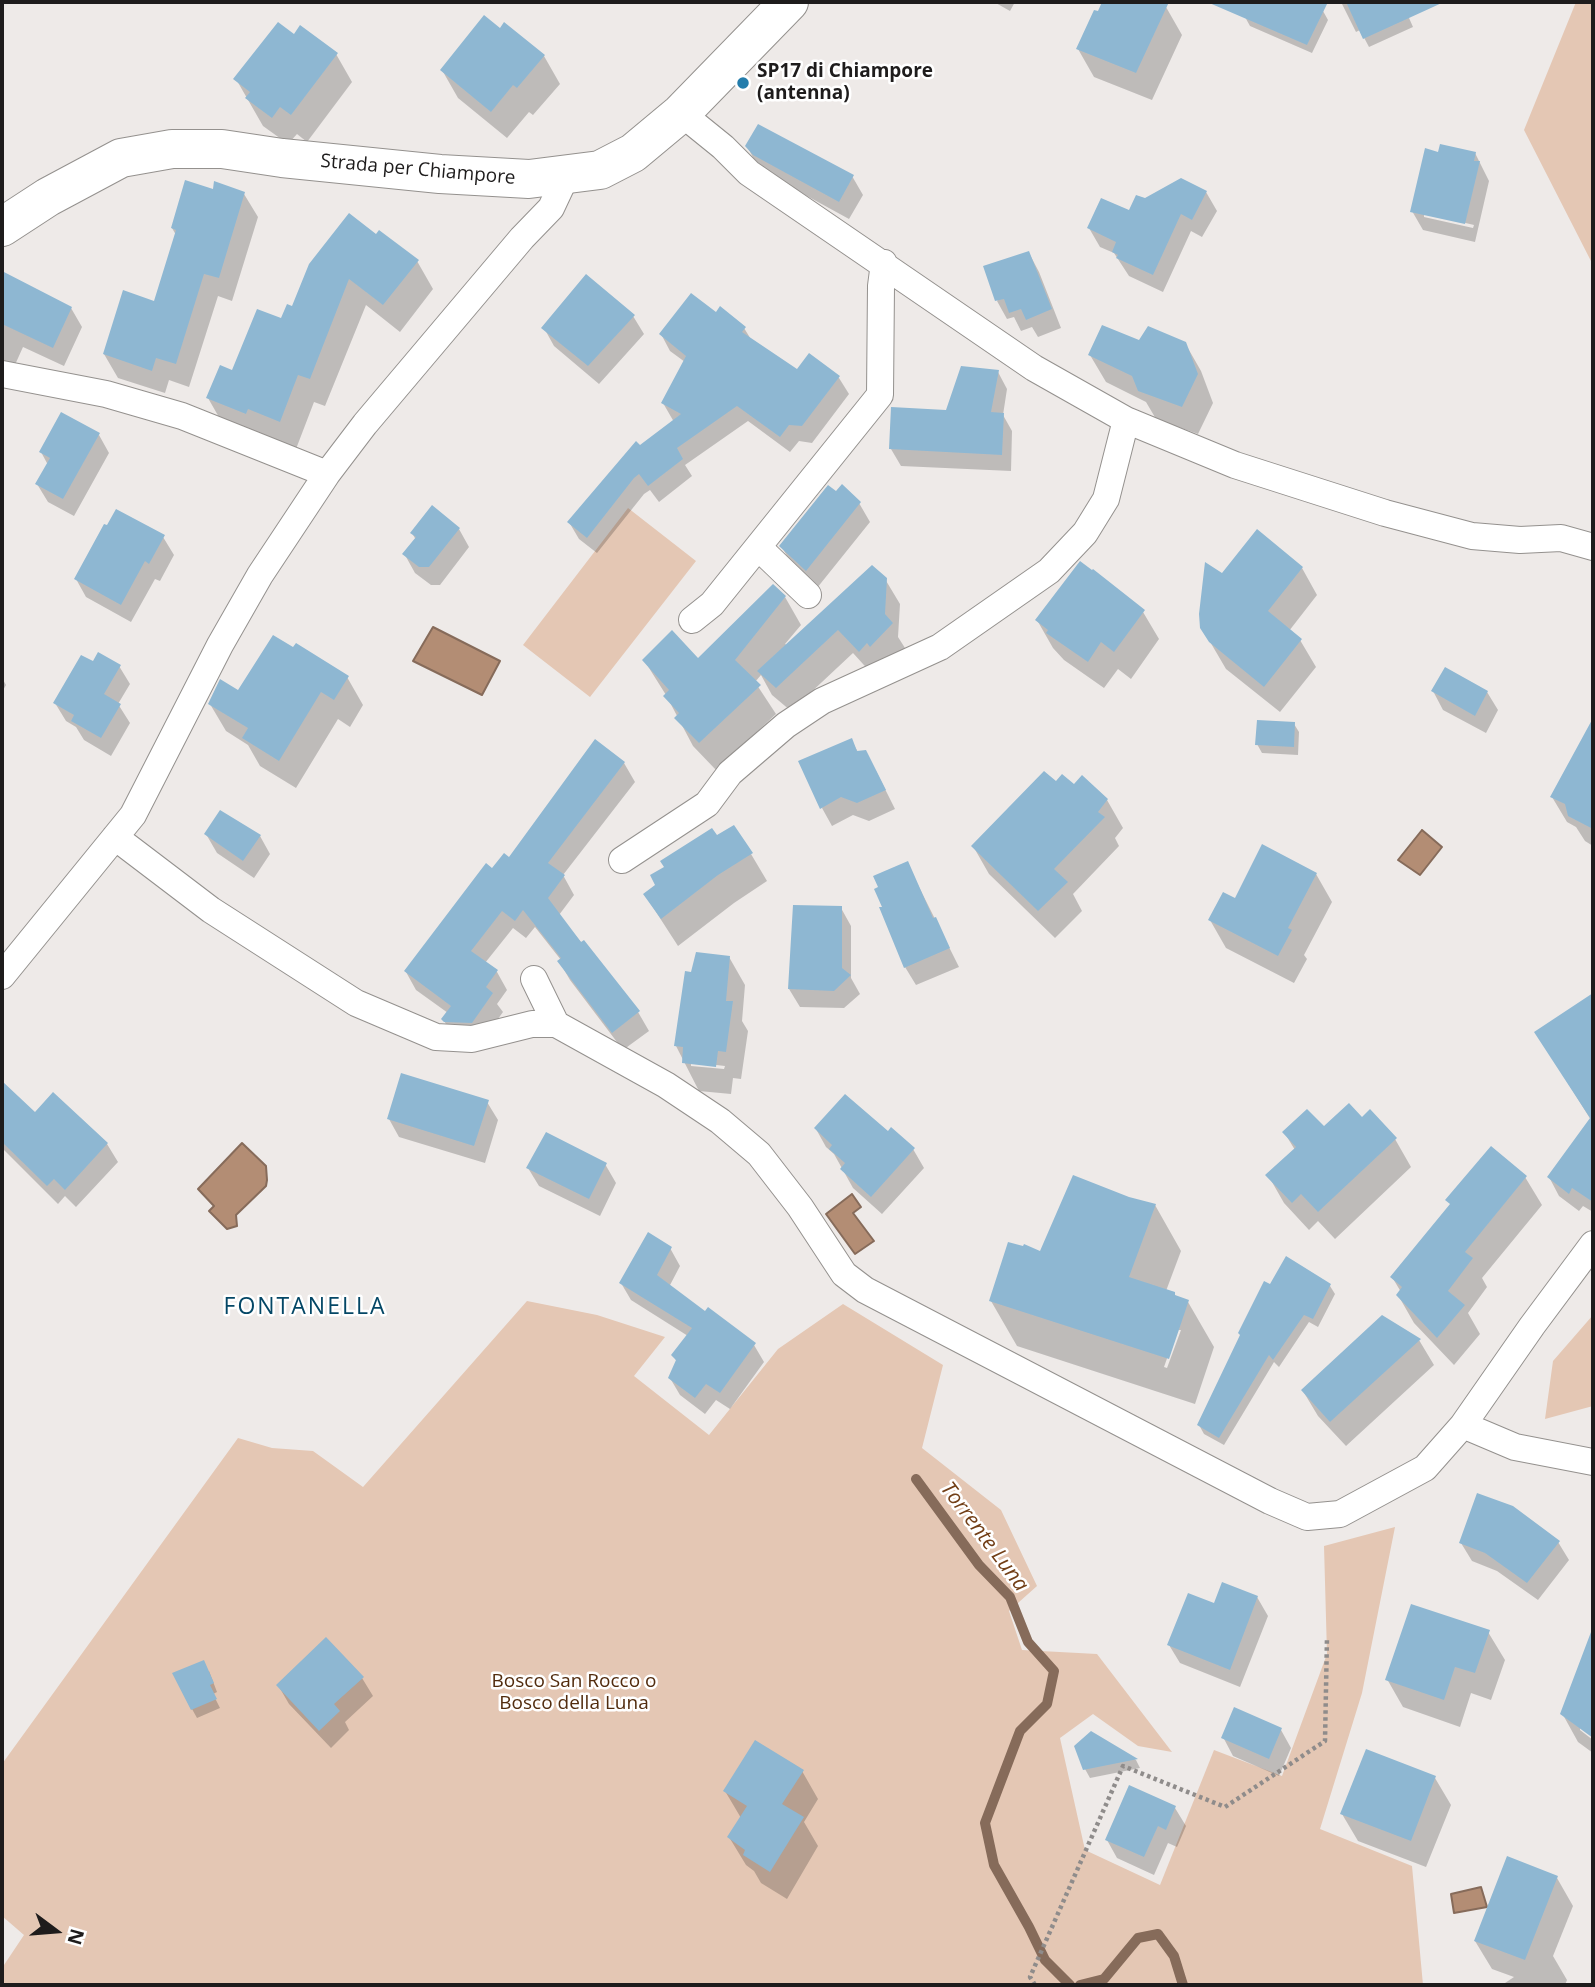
<!DOCTYPE html>
<html>
<head>
<meta charset="utf-8">
<style>
	body { margin:0 }
	#map { position:relative; width:1595px; height:1987px; overflow:hidden; background:#eeeae8; font-family:"Open Sans",sans-serif }
	canvas { display:block }
	.frame { position:absolute; inset:0; border:4px solid #1e1c1c; pointer-events:none }
	.north { position:absolute; left:21px; top:1896px; width:70px; height:70px; -webkit-text-stroke:5px #fff; paint-order:stroke; rotate:106deg; font-size:19px; font-weight:700; line-height:28px; text-align:center; color:#1e1c1c }
	.north::after { content:''; display:block; margin:auto; width:24px; height:32px; background:#1e1c1c; clip-path:polygon(50% 0,100% 100%,50% 72%,0 100%) }
</style>
</head>
<body>
<div id="map">
<canvas width="1595" height="1987"></canvas>
<div class="frame"></div>
<div class="north">N</div>
</div>
<script>
const c = document.querySelector('canvas').getContext('2d');
c.lineJoin = 'round';
function paint(path, color) {
  c.fillStyle = color;
  c.fill(path, 'evenodd');
}
function toPath(rows) {
  const path = new Path2D();
  for (const r of rows) {
    path.moveTo(r[0], r[1]);
    for (let i = 2; i < r.length; i += 2) path.lineTo(r[i], r[i + 1]);
  }
  return path;
}
function strokePath(path, color, width, dash) {
  c.strokeStyle = color;
  c.lineWidth = width;
  c.lineCap = dash ? 'butt' : 'round';
  c.setLineDash(dash || []);
  c.stroke(path);
}
function drawText(font, color, halo, rows, align = 'center') {
  c.font = font + ' "Open Sans",sans-serif';
  c.lineWidth = 5;
  c.setLineDash([]);
  c.textBaseline = 'middle';
  c.strokeStyle = halo;
  c.fillStyle = color;
  for (const [text, x, y, turn = 0] of rows) {
    c.save();
    c.translate(x, y);
    c.rotate((+turn || 0) * Math.PI / 180);
    c.textAlign = isNaN(turn) ? turn : align;
    if (halo) c.strokeText(text, 0, 0);
    c.fillText(text, 0, 0);
    c.restore();
  }
}
paint(toPath([
	[1576,2,1593,2,1593,265,1524,130],
	[628,508,696,561,590,697,523,645],
	[527,1301,597,1315,665,1337,634,1376,709,1435,778,1349,843,1304,943,1365,922,1448,1001,1510,1037,1586,1009,1611,1022,1650,1097,1654,1172,1752,1138,1746,1093,1714,1060,1738,1085,1850,1160,1885,1214,1750,1282,1776,1327,1654,1324,1546,1395,1527,1362,1693,1320,1829,1412,1866,1423,1985,2,1985,2,1968,24,1935,2,1916,2,1764,238,1438,272,1448,313,1451,363,1487],
	[1593,1315,1593,1406,1545,1419,1553,1361]
]), '#e4c7b4');
const water = toPath([
	[433,627,500,661,482,695,413,661,433,627],
	[1422,830,1442,847,1420,875,1398,860,1422,830],
	[242,1143,266,1166,267,1180,266,1186,236,1215,237,1226,227,1229,209,1211,214,1206,198,1189,242,1143],
	[852,1194,861,1207,853,1213,874,1241,855,1254,826,1214,852,1194],
	[1481,1887,1487,1907,1454,1913,1451,1894,1481,1887]
]);
paint(water, '#b38d74');
strokePath(water, '#866b5a', 2);
paint(toPath([
	[994,2,1015,2,1010,11],
	[1104,2,1156,2,1166,7,1182,35,1152,100,1094,77,1078,49],
	[1240,2,1252,2,1252,5,1254,2,1300,2,1323,11,1328,20,1312,53,1250,26,1245,17,1252,5],
	[1341,2,1402,2,1413,27,1369,47,1360,30,1356,32],
	[500,31,544,56,560,84,533,115,529,112,507,138,458,98,442,70],
	[294,36,336,54,352,82,307,142,297,134,288,144,263,126,236,79],
	[747,146,852,176,863,195,849,219,765,173,757,165],
	[1475,153,1489,181,1475,242,1423,230,1412,211,1439,154],
	[1424,213,1474,225,1473,228,1424,217],
	[214,191,244,194,258,217,232,301,218,296,189,387,169,380,165,393,118,378,104,354,156,303,176,235,172,228],
	[1206,192,1217,211,1202,237,1191,231,1163,292,1129,276,1114,253,1100,247,1089,228,1130,213,1145,200],
	[376,236,417,261,433,289,400,332,366,305,325,406,314,402,296,449,224,426,208,398,293,308],
	[1029,253,1039,272,1061,328,1038,337,1032,327,1021,331,1014,317,1007,319,997,301],
	[4,275,71,308,82,327,64,366,23,347,14,367,2,365,2,276],
	[716,314,744,328,752,341,797,372,809,355,839,378,849,394,812,443,799,441,790,452,748,421,685,465,692,476,659,502,650,490,644,494,597,553,579,539,569,522,640,448,674,422,663,403,685,362,670,351,661,334],
	[633,316,644,334,599,384,554,346,544,328],
	[1140,342,1185,343,1201,371,1213,403,1198,434,1156,419,1146,402,1106,382,1090,355],
	[998,372,1007,389,1003,415,1012,431,1011,471,901,466,891,449,947,411],
	[99,435,109,453,74,516,48,502,37,484,48,465,41,452],
	[859,503,870,522,817,588,792,564,781,546],
	[459,529,469,547,440,585,431,585,415,573,405,555,416,540,412,533],
	[163,537,174,555,160,581,155,579,131,622,86,597,76,579],
	[1302,568,1317,595,1289,631,1300,640,1316,667,1280,712,1226,669,1202,628,1223,575],
	[885,579,900,604,898,637,905,648,885,669,873,675,853,653,791,711,772,695,761,675,755,682,776,714,716,770,693,746,666,695,644,660,698,660,785,597,801,625,785,644,787,645],
	[1143,612,1159,639,1131,679,1118,669,1104,688,1064,660,1053,648,1037,620],
	[93,663,119,666,130,684,118,704,130,723,111,756,84,740,76,727,66,721,55,703],
	[347,677,363,705,350,727,338,719,296,788,260,766,248,745,226,731,210,704,239,692],
	[2,678,6,685,2,692],
	[1433,691,1487,692,1498,710,1486,733,1443,710],
	[1294,724,1299,732,1298,755,1262,753,1257,744],
	[851,740,858,752,876,771,895,809,869,821,853,815,832,826,822,808],
	[596,742,624,763,635,782,563,875,574,895,559,915,638,1012,649,1031,623,1050,570,980,559,961,561,960,535,927,526,938,513,928,485,963,497,972,507,990,497,1004,503,1012,482,1041,454,1038,443,1019,448,1013,416,990,406,972,492,870,509,860],
	[1581,745,1593,751,1593,846,1585,841,1576,827,1567,822,1552,797],
	[1056,784,1074,786,1107,800,1123,828,1115,838,1119,846,1073,894,1082,911,1055,938,989,874,973,846],
	[206,834,260,836,270,854,254,878,217,853],
	[717,837,751,854,767,881,734,903,678,946,645,895],
	[907,863,959,967,916,985,905,967],
	[1316,874,1332,902,1304,955,1307,959,1294,983,1226,948,1210,920,1235,900],
	[841,908,851,926,851,978,860,994,844,1008,800,1007,789,989],
	[729,957,745,985,742,1021,748,1031,741,1079,733,1078,731,1094,699,1091,676,1046,692,974],
	[691,1062,725,1066,724,1069,691,1066],
	[1593,995,1593,1212,1583,1206,1579,1211,1559,1196,1549,1177,1591,1120,1536,1032],
	[11,1093,35,1115,107,1144,118,1162,76,1207,65,1196,58,1204,2,1148,2,1103],
	[487,1102,498,1120,485,1163,399,1137,389,1119],
	[1362,1119,1395,1139,1411,1167,1335,1239,1318,1221,1309,1230,1284,1203,1268,1175,1295,1150,1284,1132,1324,1129],
	[816,1129,888,1134,913,1149,924,1168,882,1214,853,1188,834,1154,826,1147],
	[605,1164,616,1183,600,1216,539,1186,528,1168],
	[1525,1177,1542,1205,1482,1278,1487,1287,1468,1313,1480,1334,1454,1365,1414,1323,1398,1295,1401,1292,1392,1277,1451,1205,1448,1200],
	[1128,1198,1155,1205,1181,1251,1166,1291,1188,1302,1214,1347,1195,1404,1017,1346,991,1301,1041,1253],
	[1177,1330,1181,1330,1167,1368,1164,1367],
	[670,1248,680,1266,669,1287,705,1313,754,1345,764,1362,730,1409,716,1400,705,1414,680,1395,670,1378,677,1362,673,1355,688,1336,631,1300,621,1283],
	[1271,1286,1330,1286,1335,1294,1318,1327,1309,1322,1279,1367,1274,1362,1224,1445,1204,1434,1199,1425],
	[1419,1340,1434,1365,1346,1446,1318,1416,1303,1391],
	[1558,1542,1569,1560,1538,1600,1497,1571,1472,1561,1461,1543],
	[1257,1597,1268,1616,1240,1687,1180,1663,1169,1645,1215,1605],
	[1488,1632,1505,1660,1491,1700,1471,1693,1460,1727,1403,1707,1387,1679],
	[1589,1660,1593,1661,1593,1736,1580,1726,1580,1730,1593,1740,1593,1753,1578,1742,1562,1713],
	[209,1671,217,1692,213,1694,220,1708,197,1718,192,1709],
	[362,1678,373,1696,345,1722,349,1730,331,1748,289,1704,278,1685],
	[1281,1730,1291,1748,1279,1776,1233,1756,1223,1737],
	[1091,1733,1136,1760,1140,1768,1090,1778,1085,1769],
	[802,1771,818,1799,804,1822,818,1846,787,1899,761,1883,754,1871,746,1865,729,1837,741,1818,725,1791],
	[1435,1778,1451,1805,1426,1867,1358,1841,1342,1814],
	[1130,1788,1175,1808,1186,1826,1177,1847,1168,1843,1154,1875,1117,1858,1107,1840],
	[1557,1878,1573,1906,1553,1956,1567,1980,1565,1985,1502,1985,1514,1977,1492,1969,1475,1941]
]), '#0003');
strokePath(toPath([
	[916,1479,979,1565,1010,1597,1028,1642,1054,1671,1047,1704,1020,1731,985,1823,994,1865,1029,1927,1045,1960,1070,1985],
	[1080,1985,1104,1979,1138,1938,1158,1934,1174,1956,1183,1985]
]), '#866b5a', 10);
paint(toPath([
	[1102,2,1169,2,1136,73,1076,49,1094,10,1098,11],
	[1207,2,1328,2,1307,45],
	[1346,2,1444,2,1363,39],
	[484,15,500,28,504,22,545,55,517,88,513,85,491,112,440,70],
	[278,22,294,34,300,25,338,53,291,115,280,107,272,118,245,98,250,92,233,79],
	[758,124,854,175,839,202,753,155,745,146],
	[1440,144,1476,152,1474,161,1480,161,1465,224,1410,212,1425,148,1438,152],
	[1181,178,1207,191,1192,220,1181,214,1153,275,1116,258,1118,255,1112,252,1116,242,1087,228,1101,198,1129,210,1136,195,1145,198],
	[185,180,213,189,214,181,245,192,219,278,204,274,176,364,156,358,152,371,103,354,123,290,154,301,176,230,171,228],
	[349,213,376,234,379,230,419,260,383,305,349,279,310,379,298,375,280,422,248,409,246,414,206,398,220,365,232,370,257,309,281,318,287,304,292,306,309,264],
	[1029,251,1052,309,1026,320,1021,309,1009,313,1004,299,995,301,983,266],
	[2,271,72,307,53,348,2,324],
	[586,274,635,315,588,366,541,328],
	[691,293,716,312,720,306,746,327,742,332,797,369,809,353,840,376,802,426,789,425,780,437,737,406,677,448,683,459,648,486,639,474,634,478,587,538,567,522,636,441,640,445,681,414,661,403,686,356,659,334],
	[1102,325,1139,340,1148,326,1186,342,1198,374,1182,407,1138,391,1132,376,1088,355],
	[961,366,999,370,991,412,1004,413,1002,455,889,449,891,407,946,410],
	[61,412,100,433,63,499,35,484,50,458,39,452],
	[842,484,861,502,806,571,779,546,828,485,836,491],
	[432,505,460,528,429,567,419,567,402,554,416,537,410,533],
	[116,509,165,535,149,564,145,561,121,605,74,579,104,524,107,525],
	[1257,529,1303,567,1268,611,1302,639,1264,687,1209,642,1200,628,1199,614,1205,562,1222,573],
	[1080,561,1092,570,1093,569,1145,610,1114,652,1101,642,1088,662,1046,633,1048,630,1035,620],
	[872,565,887,578,885,614,893,623,870,647,867,643,859,652,838,630,776,688,757,671],
	[773,584,786,596,735,660,761,685,699,743,674,718,679,713,663,696,669,690,642,660,672,630,698,658],
	[273,635,293,647,296,643,349,676,334,700,321,692,279,761,242,738,248,728,208,704,220,679,238,690],
	[98,652,121,665,104,694,121,704,101,738,71,721,74,715,53,703,81,655,93,661],
	[1445,667,1488,691,1475,716,1431,691],
	[1593,718,1593,829,1568,816,1565,804,1550,797],
	[1257,720,1295,722,1294,747,1255,745],
	[852,738,857,751,866,750,886,790,857,803,841,797,820,809,798,761],
	[595,739,625,762,548,863,565,875,548,898,581,942,584,940,640,1011,612,1033,557,961,561,958,523,910,515,921,502,911,471,951,498,970,486,987,493,993,472,1023,444,1022,441,1019,451,1006,404,971,486,863,492,868,504,853,509,857],
	[1044,771,1056,781,1062,774,1074,784,1082,775,1108,799,1098,812,1105,817,1054,869,1068,882,1038,911,971,846],
	[220,810,261,835,243,861,204,834],
	[734,825,753,853,718,875,661,919,643,894,655,885,650,875,664,867,660,861,712,828,717,835],
	[1262,844,1317,873,1288,928,1292,930,1278,956,1208,920,1223,892,1235,898],
	[908,861,933,918,936,917,950,948,904,968,879,907,882,907,874,889,878,887,873,876],
	[793,905,842,906,842,968,851,975,834,991,788,989],
	[696,952,730,956,726,1001,733,1001,726,1052,718,1051,716,1067,682,1063,683,1047,674,1046,685,971,691,972],
	[1593,993,1593,1202,1572,1188,1569,1194,1547,1177,1590,1118,1534,1032],
	[401,1073,489,1100,474,1146,387,1119],
	[2,1081,35,1112,53,1092,108,1143,65,1190,54,1179,47,1186,2,1142],
	[845,1094,888,1131,891,1127,915,1148,871,1197,840,1169,845,1163,829,1149,832,1145,814,1128],
	[1349,1103,1362,1117,1370,1109,1397,1138,1318,1212,1301,1194,1292,1203,1265,1175,1296,1147,1282,1132,1307,1109,1324,1126],
	[546,1132,607,1163,589,1199,526,1168],
	[1491,1146,1527,1176,1465,1252,1473,1258,1448,1291,1465,1305,1437,1338,1396,1295,1402,1287,1390,1277,1450,1204,1445,1200],
	[1073,1175,1129,1197,1156,1204,1129,1277,1175,1292,1175,1295,1189,1300,1169,1359,989,1301,1008,1242,1023,1246,1024,1244,1040,1251],
	[648,1232,672,1247,657,1275,705,1311,708,1307,756,1343,720,1393,706,1384,695,1398,668,1378,676,1360,671,1355,692,1328,619,1283],
	[1286,1256,1331,1284,1313,1319,1304,1315,1273,1360,1269,1355,1219,1438,1197,1425,1240,1335,1238,1333,1264,1281,1270,1284],
	[1382,1315,1421,1339,1330,1422,1301,1390],
	[1477,1493,1513,1506,1560,1541,1527,1583,1485,1553,1459,1543],
	[1222,1582,1258,1596,1230,1670,1167,1645,1188,1593,1214,1603],
	[1411,1604,1490,1630,1475,1673,1455,1667,1444,1700,1385,1680],
	[1591,1632,1593,1633,1593,1738,1560,1714],
	[326,1637,364,1677,334,1704,340,1711,319,1731,276,1685],
	[204,1660,214,1683,210,1685,217,1699,191,1710,172,1673],
	[1234,1707,1282,1728,1269,1759,1221,1738],
	[1091,1731,1138,1759,1083,1770,1074,1746],
	[755,1740,804,1770,782,1804,804,1817,770,1872,743,1855,745,1850,727,1837,747,1806,723,1791],
	[1366,1749,1436,1776,1411,1841,1340,1814],
	[1129,1785,1176,1806,1166,1830,1158,1826,1144,1857,1105,1840],
	[1507,1856,1558,1876,1525,1960,1474,1941]
]), '#8eb7d2');
const street = toPath([
	[681,113,723,147,749,173,1034,368,1126,420,1235,465,1385,513,1472,536,1520,540,1561,538,1593,547],
	[2,374,106,394,182,416,327,474],
	[758,547,808,595],
	[692,620,712,604,880,395,881,286,884,263],
	[115,837,211,910,356,1003,436,1037,472,1039,532,1024,556,1024,666,1085,720,1121,759,1154,800,1207,844,1274,865,1290,1270,1501,1307,1517,1340,1514,1425,1468,1463,1425,1515,1447,1593,1462],
	[622,860,707,804,730,773,786,725,822,701,940,647,1049,571,1085,533,1106,499,1126,420],
	[2,976,133,815,220,645,260,575,327,474,365,424,522,238,551,208,566,176],
	[534,979,556,1024],
	[1463,1425,1532,1326,1593,1244]
]);
const secondary = toPath([
	[2,227,48,197,121,158,172,149,222,149,282,158,440,174,529,179,600,170,633,153,681,113,789,2]
]);
strokePath(street, '#94918e', 28);
strokePath(secondary, '#94918e', 40);
strokePath(toPath([
	[1035,1985,1030,1977,1123,1766,1225,1807,1325,1741,1327,1637]
]), '#8f8c8b', 4.5, [3.5, 3.5]);
strokePath(street, '#fff', 26);
strokePath(secondary, '#fff', 38);
for (const [x, y, r, color] of [
	[743,83,7,"#237cab"]
]) {
  const dot = new Path2D();
  dot.arc(x, y, r, 0, 2 * Math.PI);
  c.fillStyle = color;
  c.fill(dot);
  strokePath(dot, '#fff', 2.5);
}
drawText('bold 19px', '#1e1c1c', '#fff', [
	["SP17 di Chiampore",757,72],
	["(antenna)",757,94]
], 'left');
drawText('19px', '#1e1c1c', '#fff', [
	["Strada per Chiampore",418,170,5]
]);
drawText('19px', '#522c0e', '#fff', [
	["Bosco San Rocco o",574,1682],
	["Bosco della Luna",574,1704]
]);
drawText('italic 21px', '#723f17', '#fff', [
	["Torrente Luna",984,1537,53]
]);
c.letterSpacing = '2px';
drawText('23px', '#044766', '#fff', [
	["FONTANELLA",305,1307]
]);
c.letterSpacing = '0px';
</script>
</body>
</html>
